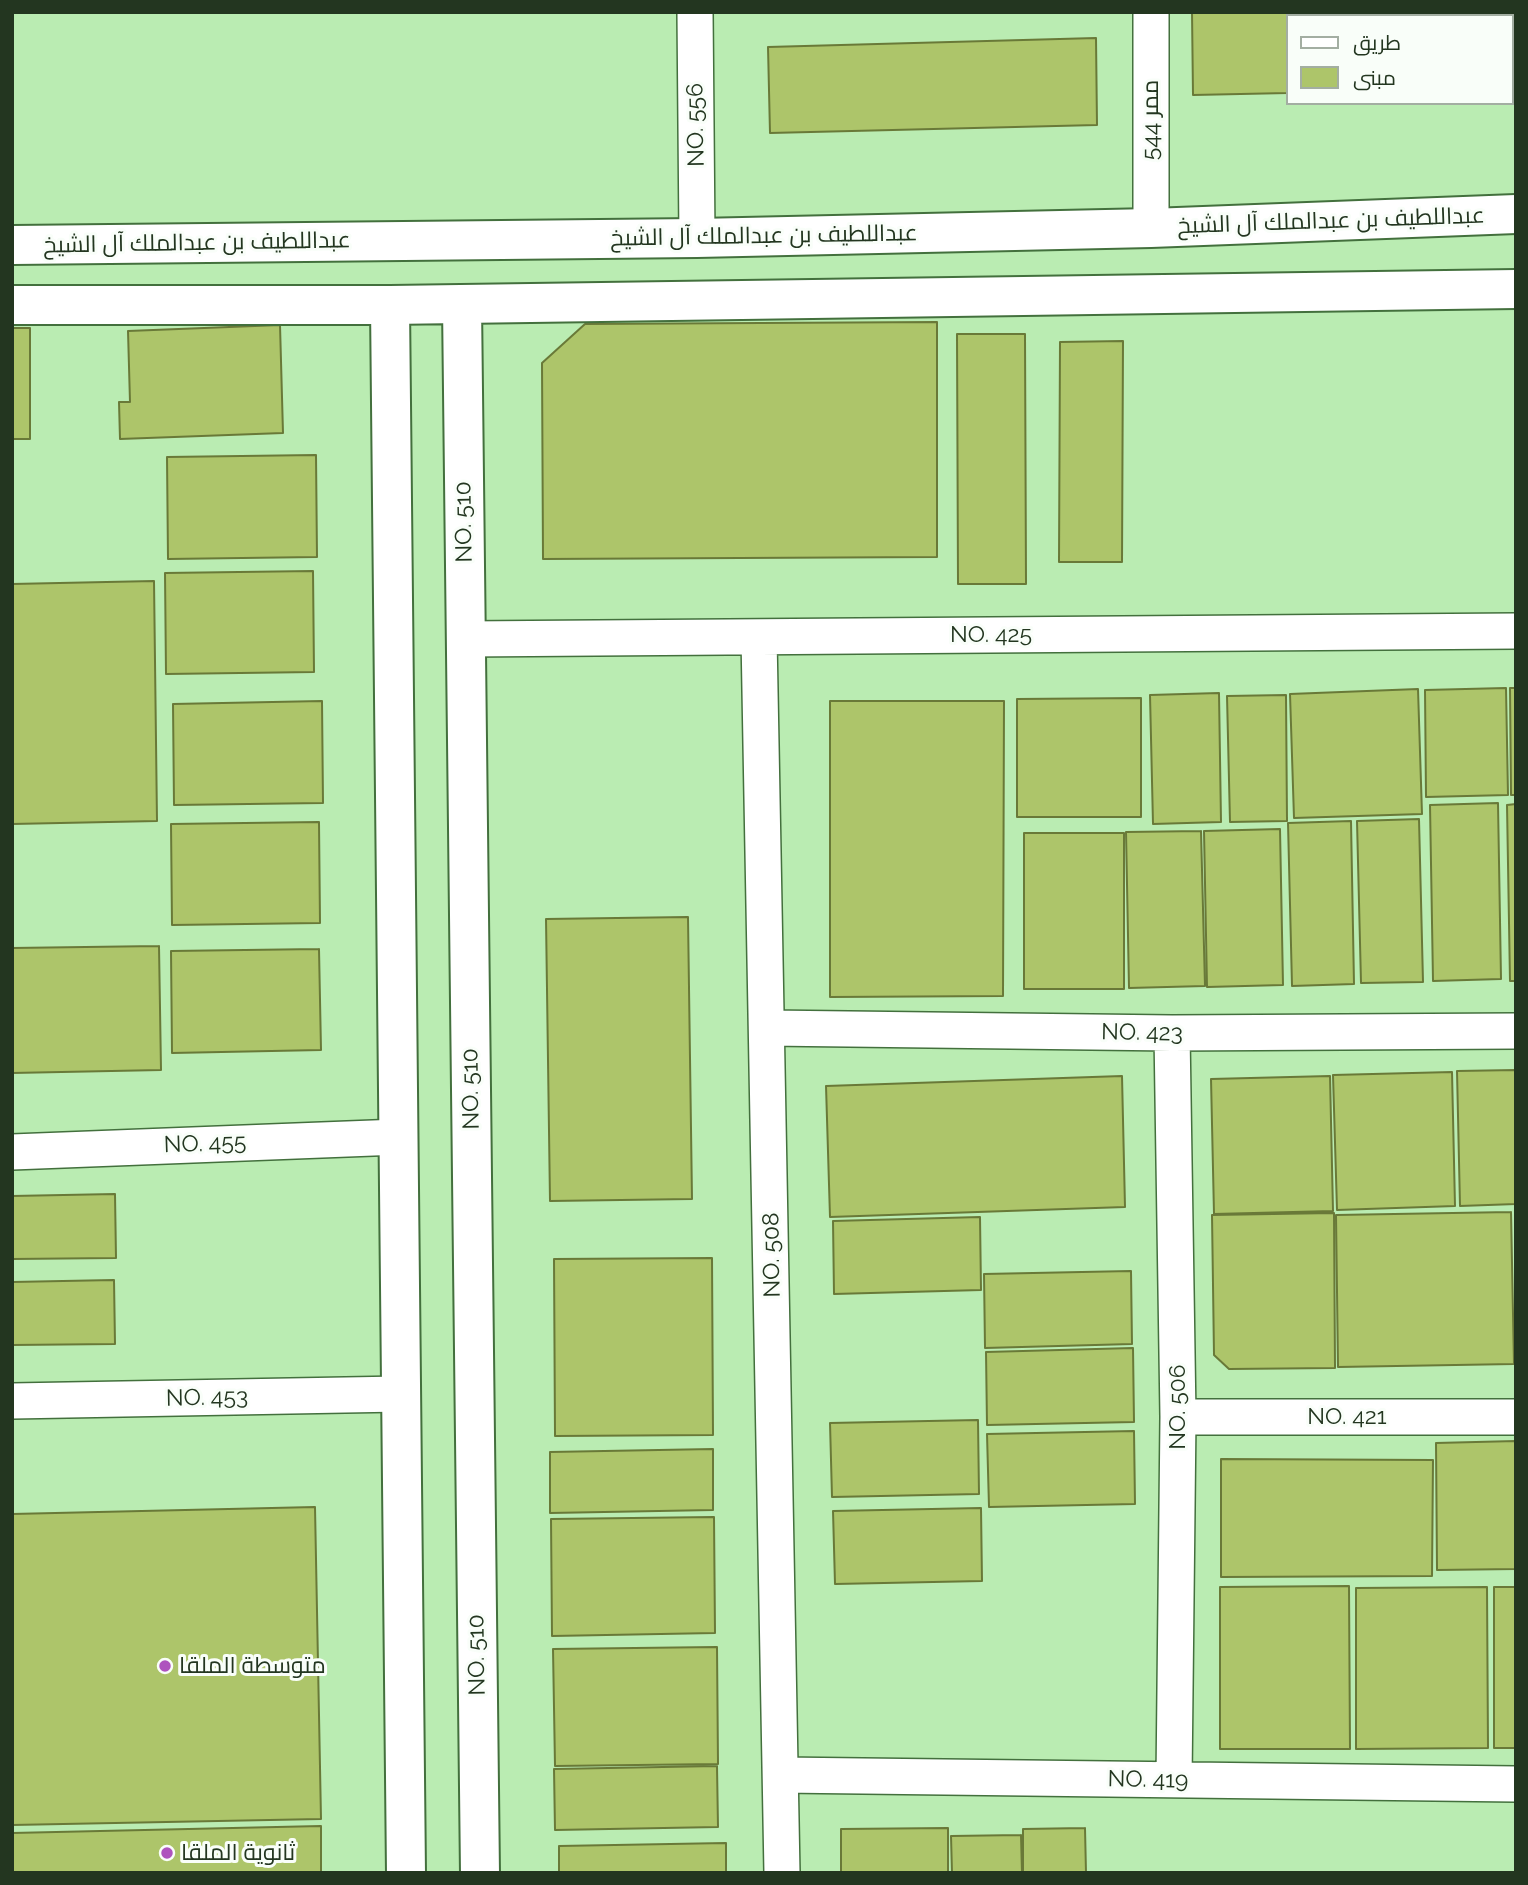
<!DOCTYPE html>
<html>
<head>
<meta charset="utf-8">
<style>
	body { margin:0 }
	#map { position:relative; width:1528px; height:1885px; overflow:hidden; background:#baecb2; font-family:Raleway,Cairo,sans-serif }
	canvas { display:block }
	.frame { position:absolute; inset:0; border:14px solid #233620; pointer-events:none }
	.legend { position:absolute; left:1286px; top:14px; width:228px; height:91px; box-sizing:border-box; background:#f9fef9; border:2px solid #a3aea2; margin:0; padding:9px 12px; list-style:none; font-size:21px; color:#233620 }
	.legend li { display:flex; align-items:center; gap:14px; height:35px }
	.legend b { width:35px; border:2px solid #a3aea2 }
</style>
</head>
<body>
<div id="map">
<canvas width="1528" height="1885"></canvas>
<div class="frame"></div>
<ul class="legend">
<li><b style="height:9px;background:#fff"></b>طريق</li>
<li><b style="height:19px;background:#adc56a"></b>مبنى</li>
</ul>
</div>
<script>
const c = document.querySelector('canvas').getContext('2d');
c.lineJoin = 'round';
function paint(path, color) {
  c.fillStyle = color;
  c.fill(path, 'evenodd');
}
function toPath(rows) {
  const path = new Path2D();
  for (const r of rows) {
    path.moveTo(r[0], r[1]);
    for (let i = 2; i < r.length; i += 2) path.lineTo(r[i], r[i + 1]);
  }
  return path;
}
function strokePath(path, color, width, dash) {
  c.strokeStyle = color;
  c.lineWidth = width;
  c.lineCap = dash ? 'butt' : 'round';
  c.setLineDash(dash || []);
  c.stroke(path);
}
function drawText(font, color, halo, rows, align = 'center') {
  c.font = font + ' Raleway,Cairo,sans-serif';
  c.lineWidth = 6;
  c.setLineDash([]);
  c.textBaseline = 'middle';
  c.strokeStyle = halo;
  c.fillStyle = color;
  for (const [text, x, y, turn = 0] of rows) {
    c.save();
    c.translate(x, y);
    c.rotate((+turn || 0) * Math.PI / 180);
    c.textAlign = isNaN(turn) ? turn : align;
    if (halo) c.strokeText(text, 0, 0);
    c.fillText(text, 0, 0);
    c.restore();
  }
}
const building = toPath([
	[1192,12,1314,12,1314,16,1288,16,1288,93,1193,95,1192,12],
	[1334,12,1497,12,1498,16,1335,16,1334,12],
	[1096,38,1097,125,770,133,768,47,1096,38],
	[937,322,937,557,543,559,542,363,585,324,937,322],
	[280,325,283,433,120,439,119,402,130,402,128,331,280,325],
	[12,328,30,328,30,439,12,439,12,328],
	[957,334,1025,334,1026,584,958,584,957,334],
	[1123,341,1122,562,1059,562,1060,342,1123,341],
	[316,455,317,557,168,559,167,457,316,455],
	[313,571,314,672,166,674,165,573,313,571],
	[154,581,157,821,12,824,12,584,154,581],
	[1506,688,1508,795,1426,797,1425,690,1506,688],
	[1510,688,1516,688,1516,795,1511,795,1510,688],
	[1418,689,1422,814,1294,818,1290,694,1418,689],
	[1219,693,1221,822,1153,824,1150,695,1219,693],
	[1286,695,1287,821,1230,822,1227,696,1286,695],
	[1141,698,1141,817,1017,817,1017,699,1141,698],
	[322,701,323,803,174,805,173,704,322,701],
	[830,701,1004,701,1003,996,830,997,830,701],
	[1498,803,1501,979,1433,981,1430,805,1498,803],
	[1516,804,1516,981,1510,981,1507,805,1516,804],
	[1419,819,1423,982,1361,983,1357,821,1419,819],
	[1351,821,1354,984,1292,986,1288,823,1351,821],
	[319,822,320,923,172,925,171,824,319,822],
	[1280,829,1283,985,1207,987,1204,831,1280,829],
	[1201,831,1205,986,1129,988,1126,832,1201,831],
	[1024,833,1124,833,1124,989,1024,989,1024,833],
	[688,917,692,1199,550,1201,546,919,688,917],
	[159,946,161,1070,12,1073,12,948,159,946],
	[319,949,321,1050,172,1053,171,951,319,949],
	[1516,1070,1516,1204,1460,1206,1457,1071,1516,1070],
	[1452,1072,1455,1206,1337,1210,1333,1075,1452,1072],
	[1122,1076,1125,1207,830,1217,826,1086,1122,1076],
	[1330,1076,1333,1211,1214,1214,1211,1079,1330,1076],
	[115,1194,116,1258,12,1259,12,1196,115,1194],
	[1511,1212,1514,1364,1338,1367,1336,1215,1511,1212],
	[1334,1213,1335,1368,1229,1369,1214,1355,1212,1215,1334,1213],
	[980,1217,981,1290,834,1294,833,1221,980,1217],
	[712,1258,713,1435,555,1436,554,1259,712,1258],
	[1131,1271,1132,1344,985,1348,984,1274,1131,1271],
	[114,1280,115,1344,12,1345,12,1282,114,1280],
	[1133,1348,1134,1422,987,1425,986,1352,1133,1348],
	[978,1420,979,1494,832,1497,830,1423,978,1420],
	[1134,1431,1135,1504,989,1507,987,1434,1134,1431],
	[1516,1441,1516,1569,1437,1570,1436,1443,1516,1441],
	[713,1449,713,1510,550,1513,550,1452,713,1449],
	[1221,1459,1433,1460,1432,1576,1221,1577,1221,1459],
	[315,1507,321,1819,12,1825,12,1514,315,1507],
	[981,1508,982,1581,835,1584,833,1511,981,1508],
	[714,1517,715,1633,552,1636,551,1519,714,1517],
	[1349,1586,1350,1749,1220,1749,1220,1587,1349,1586],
	[1487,1587,1488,1748,1356,1749,1356,1588,1487,1587],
	[1494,1587,1516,1587,1516,1748,1494,1748,1494,1587],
	[717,1647,718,1764,555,1766,553,1649,717,1647],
	[717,1766,718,1827,555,1830,554,1769,717,1766],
	[321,1826,321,1873,12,1873,12,1833,321,1826],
	[948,1828,948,1873,841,1873,841,1829,948,1828],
	[1085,1828,1086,1873,1023,1873,1023,1829,1085,1828],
	[1021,1835,1022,1873,952,1873,951,1836,1021,1835],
	[726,1843,726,1873,559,1873,559,1846,726,1843]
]);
paint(building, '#adc56a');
strokePath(building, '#697938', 2);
const street = toPath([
	[695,12,697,238],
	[1151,228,1151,12],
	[759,637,782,1873],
	[465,639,1516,631],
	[768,1028,1172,1033,1516,1031],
	[1172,1033,1178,1417,1174,1780],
	[12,1152,399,1137],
	[12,1401,401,1394],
	[1178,1417,1516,1417],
	[781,1775,1516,1784]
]);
const secondary = toPath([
	[12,245,697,238,1151,228,1516,214],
	[462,304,480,1873],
	[12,305,390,305,1516,289],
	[390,305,406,1873]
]);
strokePath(street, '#43703d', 38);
strokePath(secondary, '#43703d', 42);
strokePath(street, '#fff', 35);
strokePath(secondary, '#fff', 38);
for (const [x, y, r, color] of [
	[165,1666,7,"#ae53be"],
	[167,1853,7,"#ae53be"]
]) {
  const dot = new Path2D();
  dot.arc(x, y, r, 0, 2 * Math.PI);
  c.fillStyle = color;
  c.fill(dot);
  strokePath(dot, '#f9fef9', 2.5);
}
drawText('23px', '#233620', '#f9fef9', [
	["ممر 544",1151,120,-90],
	["NO. 556",696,125,-91],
	["عبداللطيف بن عبدالملك آل الشيخ",1331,221,-2],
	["عبداللطيف بن عبدالملك آل الشيخ",764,236,-1],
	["عبداللطيف بن عبدالملك آل الشيخ",197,243,-1],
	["NO. 510",464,522,-91],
	["NO. 425",991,635],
	["NO. 423",1142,1033,1],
	["NO. 510",471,1089,-91],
	["NO. 455",205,1144,-2],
	["NO. 508",772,1255,-91],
	["NO. 453",207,1398,-1],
	["NO. 506",1178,1407,-90],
	["NO. 421",1347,1417],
	["NO. 510",477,1655,-91],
	["NO. 419",1148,1780,1]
]);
drawText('23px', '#233620', '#f9fef9', [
	["متوسطة الملقا",179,1666],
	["ثانوية الملقا",181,1853]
], 'left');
</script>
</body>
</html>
